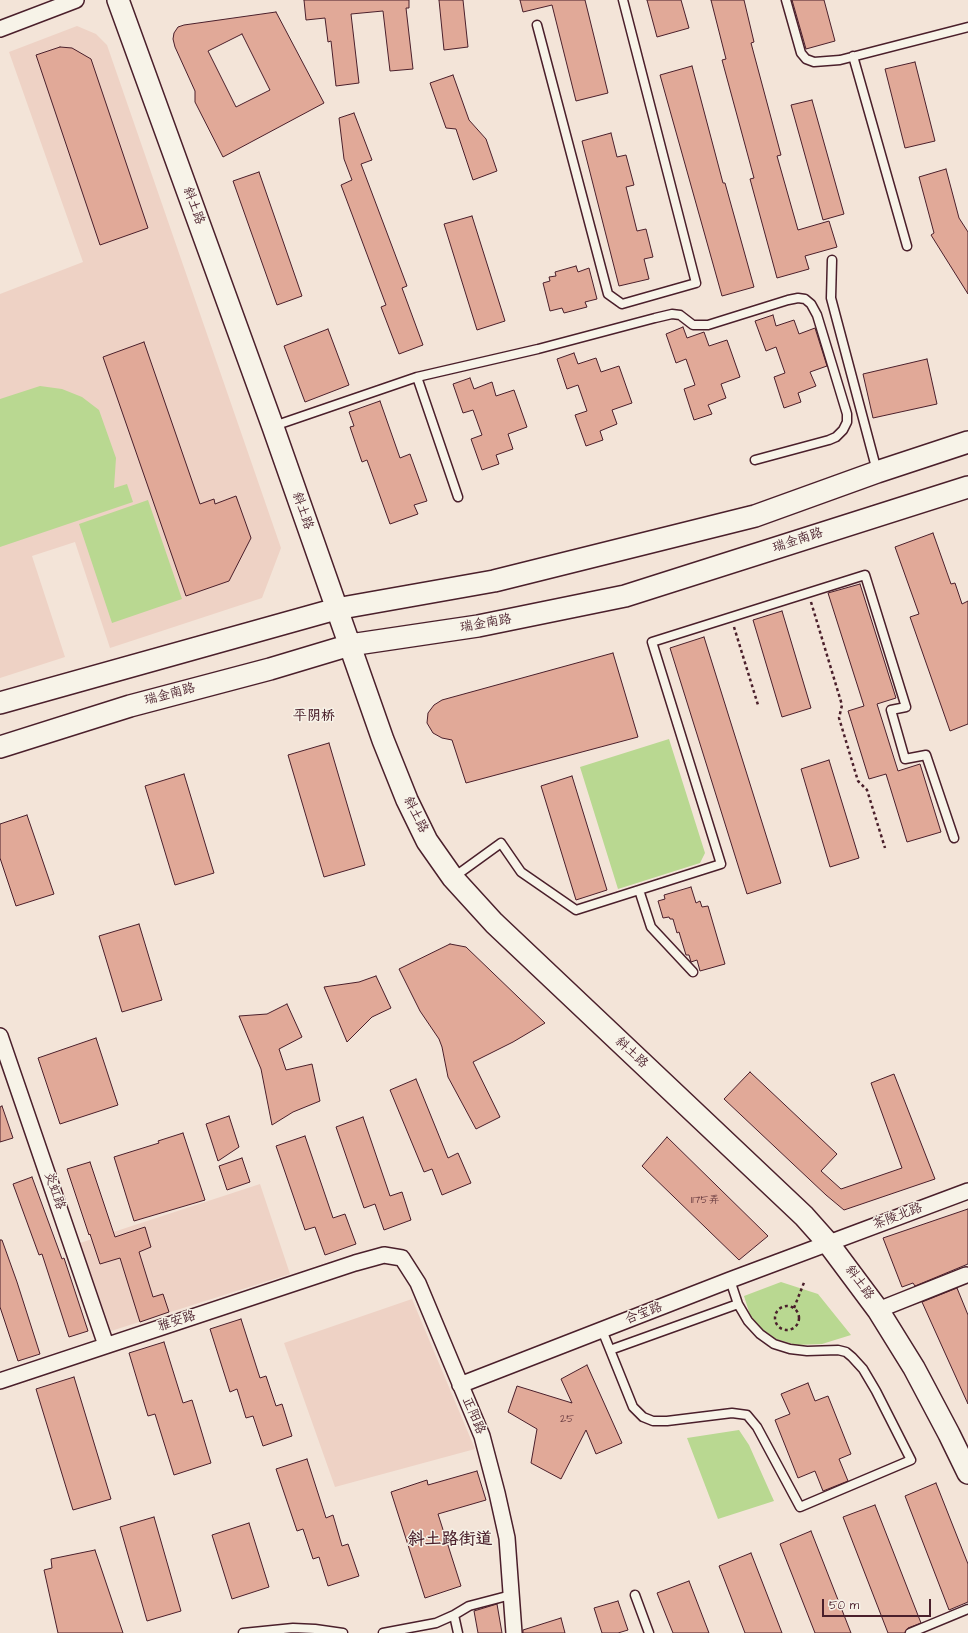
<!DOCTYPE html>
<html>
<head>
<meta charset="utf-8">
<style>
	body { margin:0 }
	#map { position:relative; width:968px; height:1633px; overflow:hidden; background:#f3e4d8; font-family:"Architects Daughter",sans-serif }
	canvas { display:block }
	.scale { position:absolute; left:822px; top:1599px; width:109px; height:18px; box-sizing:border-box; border:2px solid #4a1f2b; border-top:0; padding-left:5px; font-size:12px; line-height:14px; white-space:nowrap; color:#4a1f2b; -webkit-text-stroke:3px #f7f3e8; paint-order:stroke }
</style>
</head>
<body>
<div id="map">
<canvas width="968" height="1633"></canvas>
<div class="scale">50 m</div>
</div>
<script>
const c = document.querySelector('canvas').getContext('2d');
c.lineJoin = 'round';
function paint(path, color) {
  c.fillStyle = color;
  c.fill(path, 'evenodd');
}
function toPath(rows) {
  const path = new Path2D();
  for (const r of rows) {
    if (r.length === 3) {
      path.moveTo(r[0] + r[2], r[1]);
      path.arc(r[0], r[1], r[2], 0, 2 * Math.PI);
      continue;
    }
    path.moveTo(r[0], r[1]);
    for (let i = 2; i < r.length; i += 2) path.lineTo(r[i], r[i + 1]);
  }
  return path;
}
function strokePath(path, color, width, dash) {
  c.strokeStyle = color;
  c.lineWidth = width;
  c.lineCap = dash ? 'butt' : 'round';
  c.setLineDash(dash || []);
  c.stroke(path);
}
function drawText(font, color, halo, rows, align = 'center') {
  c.font = font + ' "Architects Daughter","LXGW WenKai TC",sans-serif';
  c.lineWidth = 3;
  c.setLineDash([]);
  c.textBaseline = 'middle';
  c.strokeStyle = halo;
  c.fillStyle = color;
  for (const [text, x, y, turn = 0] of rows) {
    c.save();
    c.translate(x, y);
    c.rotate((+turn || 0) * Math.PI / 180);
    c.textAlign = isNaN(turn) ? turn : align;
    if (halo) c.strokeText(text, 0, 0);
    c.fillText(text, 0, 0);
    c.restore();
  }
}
paint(toPath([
	[77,26,96,34,107,45,281,548,262,598,110,648,75,542,32,556,65,657,0,678,0,294,83,262,9,52],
	[260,1184,290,1274,111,1331,80,1243],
	[412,1299,475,1449,335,1487,284,1343]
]), '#eed2c5');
paint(toPath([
	[40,386,62,389,82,397,99,410,116,458,114,488,127,484,133,502,0,547,0,399],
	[148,500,182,599,112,623,79,524],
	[669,739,705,853,700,863,618,889,580,767],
	[781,1282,818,1294,851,1335,822,1344,796,1345,776,1339,762,1329,750,1315,744,1296],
	[739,1430,749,1445,774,1501,718,1519,687,1438]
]), '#b9d891');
const building = toPath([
	[304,0,409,0,409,8,406,8,413,69,390,71,383,11,351,14,359,83,336,86,331,41,328,42,325,18,306,20,304,0],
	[439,0,463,0,468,47,444,50,439,0],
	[520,0,585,0,608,93,576,101,552,5,523,12,520,0],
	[647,0,681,0,689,28,657,37,647,0],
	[711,0,744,0,754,42,751,43,781,155,777,156,798,230,829,221,837,247,805,256,809,269,777,278,750,179,754,178,722,60,726,59,711,0],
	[792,0,824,0,835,41,806,49,792,0],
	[276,12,324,103,223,157,195,102,195,91,175,47,173,39,174,33,178,27,184,25,276,12],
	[242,34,270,90,236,107,208,51,242,34],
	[60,47,72,48,91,59,148,228,100,245,36,55,60,47],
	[915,62,935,141,905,148,885,69,915,62],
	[692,66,723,183,725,183,754,287,722,296,660,75,692,66],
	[453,75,469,120,486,139,497,171,473,180,456,129,446,128,430,83,453,75],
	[812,100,844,214,823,220,791,105,812,100],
	[354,113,372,160,361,164,407,286,402,288,423,345,399,354,381,307,386,305,341,185,352,180,344,159,339,118,354,113],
	[611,133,617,157,626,155,634,185,626,187,637,231,646,229,653,257,644,259,649,279,619,286,582,141,611,133],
	[946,169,959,218,968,232,968,294,931,235,934,233,919,177,946,169],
	[259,172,302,296,277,305,233,181,259,172],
	[472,216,505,321,477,330,444,224,472,216],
	[576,266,578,272,589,268,597,299,585,302,587,307,564,313,562,308,550,311,543,283,550,281,549,277,556,276,555,272,576,266],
	[773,315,776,326,794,320,799,334,815,328,827,366,810,372,816,386,798,393,801,402,784,408,774,377,785,373,776,347,766,351,755,321,773,315],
	[683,327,687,338,704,332,709,346,727,340,740,377,721,384,726,398,708,405,712,414,694,420,684,389,695,385,686,359,676,363,666,334,683,327],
	[328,329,349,385,305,402,284,346,328,329],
	[144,342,200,504,214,499,215,504,236,496,251,538,229,581,186,596,103,357,144,342],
	[574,353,578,364,596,358,601,372,619,366,632,403,612,410,617,424,600,431,603,440,586,446,575,415,587,411,578,385,567,389,557,359,574,353],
	[927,359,937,404,873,418,863,374,927,359],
	[470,378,474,389,492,382,496,396,514,390,527,427,508,434,513,449,496,455,499,464,482,470,471,439,482,435,473,410,463,413,453,384,470,378],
	[380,401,400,458,410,454,427,501,414,505,418,514,390,524,367,460,362,462,350,427,354,426,349,412,380,401],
	[933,533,951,584,955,583,962,604,968,601,968,724,950,731,910,617,919,614,895,547,933,533],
	[860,584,896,698,877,704,898,771,920,764,941,832,907,842,886,774,869,779,848,711,864,706,828,593,860,584],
	[782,611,811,708,782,717,753,620,782,611],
	[704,637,781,883,747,894,670,648,704,637],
	[613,653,638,737,466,783,452,740,442,738,433,733,427,723,428,713,434,705,442,700,613,653],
	[329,743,365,865,324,877,288,755,329,743],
	[829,760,859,858,830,867,801,769,829,760],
	[184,774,214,873,175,885,145,786,184,774],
	[572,776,607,890,576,900,541,786,572,776],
	[27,815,54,894,16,906,0,858,0,824,27,815],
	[691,887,696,903,700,901,702,907,708,906,725,964,700,971,697,960,691,962,689,955,686,955,679,932,677,933,673,919,670,919,669,917,663,918,658,901,665,899,664,895,691,887],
	[139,924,162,1000,122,1012,99,936,139,924],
	[450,944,466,947,545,1023,513,1042,473,1062,500,1117,476,1129,448,1077,442,1047,439,1039,420,1011,399,969,450,944],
	[376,976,391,1008,372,1017,347,1042,324,987,359,982,376,976],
	[287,1004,302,1037,279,1049,286,1070,312,1064,320,1101,293,1112,272,1125,261,1069,239,1016,267,1014,287,1004],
	[96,1038,118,1105,60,1124,38,1058,96,1038],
	[750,1072,837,1154,821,1171,841,1189,902,1168,871,1083,894,1074,935,1179,844,1210,826,1195,724,1099,750,1072],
	[416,1079,448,1158,458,1153,471,1183,442,1195,432,1169,424,1172,390,1090,416,1079],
	[2,1106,13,1138,0,1142,0,1107,2,1106],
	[229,1116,239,1147,218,1161,206,1124,229,1116],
	[363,1117,390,1196,402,1192,411,1220,384,1230,375,1204,364,1208,336,1127,363,1117],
	[183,1133,205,1200,134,1221,114,1157,159,1143,158,1141,183,1133],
	[305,1136,333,1218,345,1214,356,1244,325,1255,315,1227,305,1230,276,1146,305,1136],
	[667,1137,768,1236,739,1260,642,1166,667,1137],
	[242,1158,250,1182,227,1190,219,1166,242,1158],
	[90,1162,115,1237,145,1227,151,1247,139,1252,153,1297,163,1294,169,1312,140,1322,120,1258,100,1264,90,1234,89,1235,67,1169,90,1162],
	[32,1177,62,1259,64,1258,88,1331,69,1337,42,1254,39,1255,13,1184,32,1177],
	[968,1209,968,1264,915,1286,913,1283,902,1287,883,1238,968,1209],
	[0,1240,2,1240,17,1282,40,1354,18,1361,0,1307,0,1240],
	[957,1288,968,1315,968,1404,922,1302,957,1288],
	[241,1319,260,1378,266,1376,276,1406,282,1404,292,1436,263,1446,253,1416,246,1418,237,1389,230,1392,210,1329,241,1319],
	[164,1342,183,1403,192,1400,211,1463,174,1475,155,1414,148,1416,129,1353,164,1342],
	[587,1365,622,1443,596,1454,586,1430,561,1479,531,1463,537,1429,508,1412,517,1386,572,1403,561,1379,587,1365],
	[74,1377,111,1499,73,1510,36,1389,74,1377],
	[808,1383,815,1401,828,1396,851,1454,839,1459,848,1481,823,1491,815,1471,798,1478,775,1420,790,1414,781,1394,808,1383],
	[307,1459,326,1518,333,1515,342,1546,348,1544,359,1576,328,1586,319,1557,313,1559,303,1529,297,1531,276,1469,307,1459],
	[477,1471,486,1500,438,1514,461,1586,425,1598,391,1492,427,1480,428,1485,477,1471],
	[936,1483,968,1564,968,1602,949,1610,905,1496,936,1483],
	[875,1505,921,1623,908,1628,905,1633,888,1633,843,1517,875,1505],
	[154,1517,181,1611,147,1621,120,1527,154,1517],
	[249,1523,269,1587,232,1599,212,1535,249,1523],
	[811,1531,851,1633,815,1633,780,1544,811,1531],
	[95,1550,123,1633,58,1633,44,1570,52,1568,51,1559,95,1550],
	[751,1553,782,1633,745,1633,719,1566,751,1553],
	[689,1581,709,1633,673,1633,657,1593,689,1581],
	[618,1601,628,1630,618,1633,602,1633,594,1608,618,1601],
	[497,1604,502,1633,478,1633,474,1611,497,1604],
	[561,1618,565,1633,523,1633,523,1630,561,1618]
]);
paint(building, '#e1a998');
strokePath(building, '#4a1f2b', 1);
const service = toPath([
	[786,0,801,53,806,59,814,62,840,60,968,27],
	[537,25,608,294,622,304,696,283,623,0],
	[853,56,907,246],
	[832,260,831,298,877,471],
	[417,377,458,497],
	[274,426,417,377,538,349,655,318,672,314,680,315,693,325,708,325,788,300,798,298,805,299,811,304,817,315,847,414,847,422,843,430,836,437,829,440,755,460],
	[454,877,501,843,521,872,576,910,721,864,652,642,865,575,906,707,891,710,905,759,926,755,954,838],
	[639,890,651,927,693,972],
	[602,1330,633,1407,643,1417,653,1421,667,1421,732,1413,747,1415,757,1427,800,1507,911,1460,876,1391,863,1369,852,1357,846,1352,838,1350,807,1351,790,1349,774,1344,760,1334,748,1321,738,1304,730,1280],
	[610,1350,738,1304],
	[635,1595,649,1633],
	[454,1615,458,1633],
	[243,1633,293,1628,315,1629,343,1633],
	[383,1633,436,1623,454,1615,469,1606,511,1595],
	[910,1633,968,1609]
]);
const minor = toPath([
	[0,29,76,0],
	[0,1036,106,1345],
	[878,1310,966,1275],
	[0,1381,355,1263,384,1255,402,1258,418,1283,482,1436,497,1493,507,1538,514,1633],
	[460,1385,730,1280,968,1191]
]);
const secondary = toPath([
	[118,0,273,427,383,740,407,800,427,841,453,878,494,923,804,1216,828,1243,878,1310,914,1368,949,1434,968,1473],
	[0,703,336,609,494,581,755,516,877,472,968,442],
	[0,747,130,706,270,669,350,645,478,626,625,596,968,487]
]);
strokePath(service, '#4a1f2b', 11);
strokePath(minor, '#4a1f2b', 18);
strokePath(secondary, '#4a1f2b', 24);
strokePath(toPath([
	[811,602,842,705,839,718,858,781,867,790,885,848],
	[734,627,758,705],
	[787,1318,12],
	[794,1308,805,1280]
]), '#4a1f2b', 2.5, [3, 3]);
strokePath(service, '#f7f3e8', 8);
strokePath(minor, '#f7f3e8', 15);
strokePath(secondary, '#f7f3e8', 21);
drawText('11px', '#704246', null, [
	["1175弄",705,1201],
	["25",567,1420]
]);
drawText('13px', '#4a1f2b', '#f7f3e8', [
	["斜土路",193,206,70],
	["斜土路",302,511,71],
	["瑞金南路",798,541,-18],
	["瑞金南路",486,624,-10],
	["瑞金南路",170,695,-15],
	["斜土路",415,815,64],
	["斜土路",631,1053,43],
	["炎虹路",54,1191,71],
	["茶陵北路",898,1217,-21],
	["斜土路",859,1283,54],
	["合宝路",644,1314,-21],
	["雅安路",177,1322,-18],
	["正阳路",473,1416,67]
]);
drawText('bold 14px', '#4a1f2b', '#f7f3e8', [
	["平阴桥",314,717]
]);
drawText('bold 17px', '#4a1f2b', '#f7f3e8', [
	["斜土路街道",450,1540]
]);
</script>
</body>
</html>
